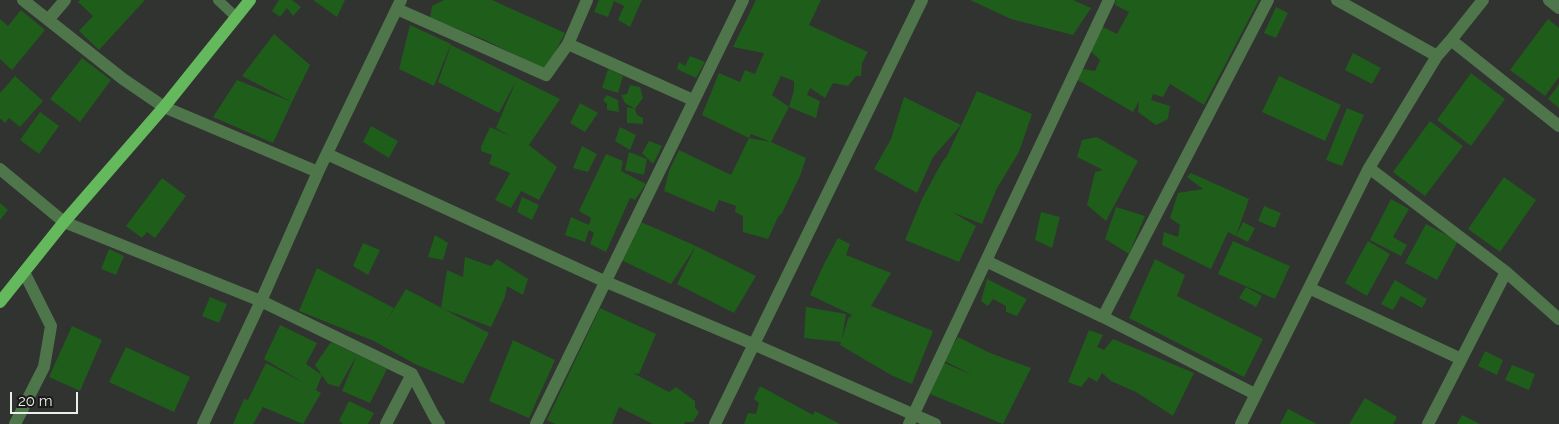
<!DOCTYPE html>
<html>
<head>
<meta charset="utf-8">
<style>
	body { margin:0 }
	#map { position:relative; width:1559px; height:424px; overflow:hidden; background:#303330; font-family:Raleway,sans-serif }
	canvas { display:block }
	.scale { position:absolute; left:10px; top:392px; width:68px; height:22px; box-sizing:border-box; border:2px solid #eceeec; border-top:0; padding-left:6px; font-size:15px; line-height:18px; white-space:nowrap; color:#eceeec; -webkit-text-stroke:4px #191a19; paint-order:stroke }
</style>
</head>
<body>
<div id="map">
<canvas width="1559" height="424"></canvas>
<div class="scale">20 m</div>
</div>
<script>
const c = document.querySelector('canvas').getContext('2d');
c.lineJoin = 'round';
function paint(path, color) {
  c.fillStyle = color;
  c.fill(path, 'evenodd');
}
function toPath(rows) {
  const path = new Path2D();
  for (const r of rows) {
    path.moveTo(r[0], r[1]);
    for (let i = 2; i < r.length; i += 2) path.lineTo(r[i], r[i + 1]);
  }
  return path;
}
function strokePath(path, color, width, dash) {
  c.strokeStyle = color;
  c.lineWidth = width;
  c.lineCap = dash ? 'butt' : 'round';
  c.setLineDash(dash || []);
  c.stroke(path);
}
paint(toPath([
	[80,0,145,0,99,50,79,31,93,16,78,2],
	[279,0,292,0,301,7,293,16,287,8,280,17,272,11],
	[313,0,345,0,337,17],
	[444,0,492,0,565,33,546,70,485,40,430,18,432,6],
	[599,0,642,0,630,27,618,20,624,6,614,1,608,17,594,12],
	[756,0,821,0,809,25,868,52,862,63,861,76,856,76,848,86,833,83,825,98,810,88,807,95,820,101,816,118,789,107,794,90,794,81,781,76,772,95,789,107,771,142,751,134,749,138,702,115,719,73,740,82,745,70,755,74,764,53,733,47],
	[970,0,1073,0,1091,8,1073,35,1011,19],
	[1116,0,1259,0,1204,105,1170,84,1163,97,1153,94,1151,100,1170,106,1168,119,1156,125,1138,112,1139,101,1133,112,1076,79,1083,69,1095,71,1100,60,1087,48,1099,25,1117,34,1129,12,1115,5],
	[1276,7,1288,13,1276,38,1264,33],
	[21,10,45,30,12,70,0,59,0,19,8,26],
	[1548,19,1559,28,1559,77,1545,96,1510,70],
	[410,25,451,44,434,86,399,69],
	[274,34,310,65,292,102,242,76],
	[451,45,560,99,529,145,525,142,557,167,539,200,521,191,511,208,495,200,510,173,489,164,492,155,481,151,481,147,490,127,510,136,496,128,516,81,499,113,438,82],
	[1353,53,1381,68,1372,84,1345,70],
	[690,56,705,62,696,78,677,69,679,62,685,66],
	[82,58,111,80,80,122,50,99],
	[608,69,623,76,618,93,602,88],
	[1471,73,1505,99,1471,146,1437,120],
	[15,76,43,101,20,127,9,118,5,123,0,118,0,93],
	[1279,76,1341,105,1325,141,1262,112],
	[237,80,292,102,273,143,213,117],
	[1559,84,1559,108,1548,99],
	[630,85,640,87,643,98,635,109,637,115,643,118,643,124,627,123,627,107,635,109,625,103,621,95,627,94],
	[977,91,1032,114,1019,152,997,188,982,224,952,212,976,226,959,262,905,240,922,199,942,162,947,156],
	[607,95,618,100,619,112,607,110,607,104,603,100],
	[904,97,961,125,933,157,917,193,874,169,891,139],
	[580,103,598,113,585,132,570,123],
	[1347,108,1364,115,1342,166,1326,160],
	[40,112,59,126,39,154,20,140],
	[1430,121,1463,146,1425,196,1393,172],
	[371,126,398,141,389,158,363,142],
	[620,127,636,135,630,150,615,141],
	[1097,137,1138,161,1106,221,1087,205,1095,172,1103,170,1077,157,1082,140],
	[749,138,771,142,806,158,800,176,782,213,778,217,768,239,743,232,743,216,735,212,736,206,719,200,714,212,664,191,669,171,679,150,731,175],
	[649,141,662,146,653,164,642,153],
	[582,146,597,154,588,172,573,168],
	[629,152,647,159,644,175,625,170],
	[606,154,623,161,621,171,646,184,635,200,630,198,606,252,590,244,594,233,589,230,585,242,565,235,571,217,589,225,591,218,579,211],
	[1191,173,1249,199,1236,236,1228,232,1211,269,1162,245,1164,232,1178,237,1180,225,1170,218,1178,193,1203,189,1187,177],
	[1504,177,1536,200,1500,252,1468,229],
	[162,178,186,196,155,238,147,232,142,238,126,226],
	[522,197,539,205,532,220,517,212],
	[1391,199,1409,209,1393,237,1407,245,1401,256,1370,240],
	[0,203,8,210,0,220],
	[1264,206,1281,213,1275,228,1258,221],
	[1116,207,1145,216,1129,254,1105,239],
	[1041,212,1060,217,1052,248,1035,240],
	[641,222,696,246,671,284,621,260],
	[1243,222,1255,228,1248,242,1236,236],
	[1426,224,1458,241,1437,280,1405,263],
	[435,235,448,243,443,260,428,257],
	[838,238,850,244,846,255,891,273,871,306,933,331,912,384,891,375,840,345,841,342,804,338,806,307,846,314,842,339,848,319,852,315,810,295,824,264],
	[1233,241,1290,266,1275,299,1218,274],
	[1368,241,1390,254,1367,296,1345,283],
	[363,243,380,250,368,275,353,266],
	[696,246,756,276,734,313,677,284],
	[109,249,124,256,116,275,101,269],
	[465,257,491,266,497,259,528,279,523,295,507,286,505,297,491,327,441,308,447,270,463,277],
	[1155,259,1185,275,1177,296,1263,339,1244,377,1129,318],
	[317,268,394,308,383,327,406,289,489,333,463,384,415,364,374,341,299,311],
	[987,279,1027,299,1017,316,1006,312,1006,306,993,299,988,306,981,301],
	[1395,280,1427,299,1422,308,1401,296,1393,310,1381,304],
	[1246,287,1262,296,1256,307,1239,298],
	[210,297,227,304,219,323,202,316],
	[600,308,656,334,639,374,633,373,669,392,676,387,695,401,695,408,699,412,693,422,685,422,684,424,653,424,619,407,612,424,555,424,547,420],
	[280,325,317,343,306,364,322,375,316,390,321,393,303,424,263,407,253,424,233,424,244,399,248,400,266,363,304,383,264,359],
	[72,326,102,340,80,391,49,377],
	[1089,330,1103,335,1097,347,1104,350,1113,339,1194,373,1173,416,1136,392,1111,381,1102,373,1097,382,1089,377,1081,387,1068,382],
	[958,337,990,353,1031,368,1003,424,930,394,942,362,972,375,943,360],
	[513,340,555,360,529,418,489,401],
	[331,342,387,369,370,403,342,391,357,355,339,387,328,384,315,365],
	[126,347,190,377,174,412,109,382],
	[1485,351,1503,360,1497,375,1478,366],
	[1512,365,1535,374,1529,390,1505,380],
	[760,386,813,415,815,411,840,424,744,424,748,413,756,414,759,403,754,399],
	[1365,398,1397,417,1393,424,1349,424],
	[349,401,374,413,368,424,343,424,339,421],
	[1288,409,1317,424,1280,424],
	[1462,415,1480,424,1457,424]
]), '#1f5d1a');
strokePath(toPath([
	[218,0,236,17]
]), '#4f764b', 10);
strokePath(toPath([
	[23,0,123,79,164,107,318,172],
	[1337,0,1437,56],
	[1549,0,1559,8],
	[397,9,546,75,568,44,587,0],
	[48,20,65,0],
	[1451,40,1559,126],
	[568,44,693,100],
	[327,154,604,281,753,344,935,424],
	[1369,168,1506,272,1559,319],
	[0,169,64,222,261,301,412,374,434,416,439,424],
	[986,261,1103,317,1255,394],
	[1309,288,1461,359],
	[1103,317,1268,0],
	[15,424,44,367,51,326,24,272],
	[203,424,261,301,318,172,401,0],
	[386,424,412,374],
	[536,424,743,0],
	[715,424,922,0],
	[909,424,1109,0],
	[1241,424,1369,168,1437,56,1451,40,1483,0],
	[1428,424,1506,272]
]), '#4f764b', 12);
strokePath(toPath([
	[0,302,64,222,164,107,250,0]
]), '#65b95d', 12);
</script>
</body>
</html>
